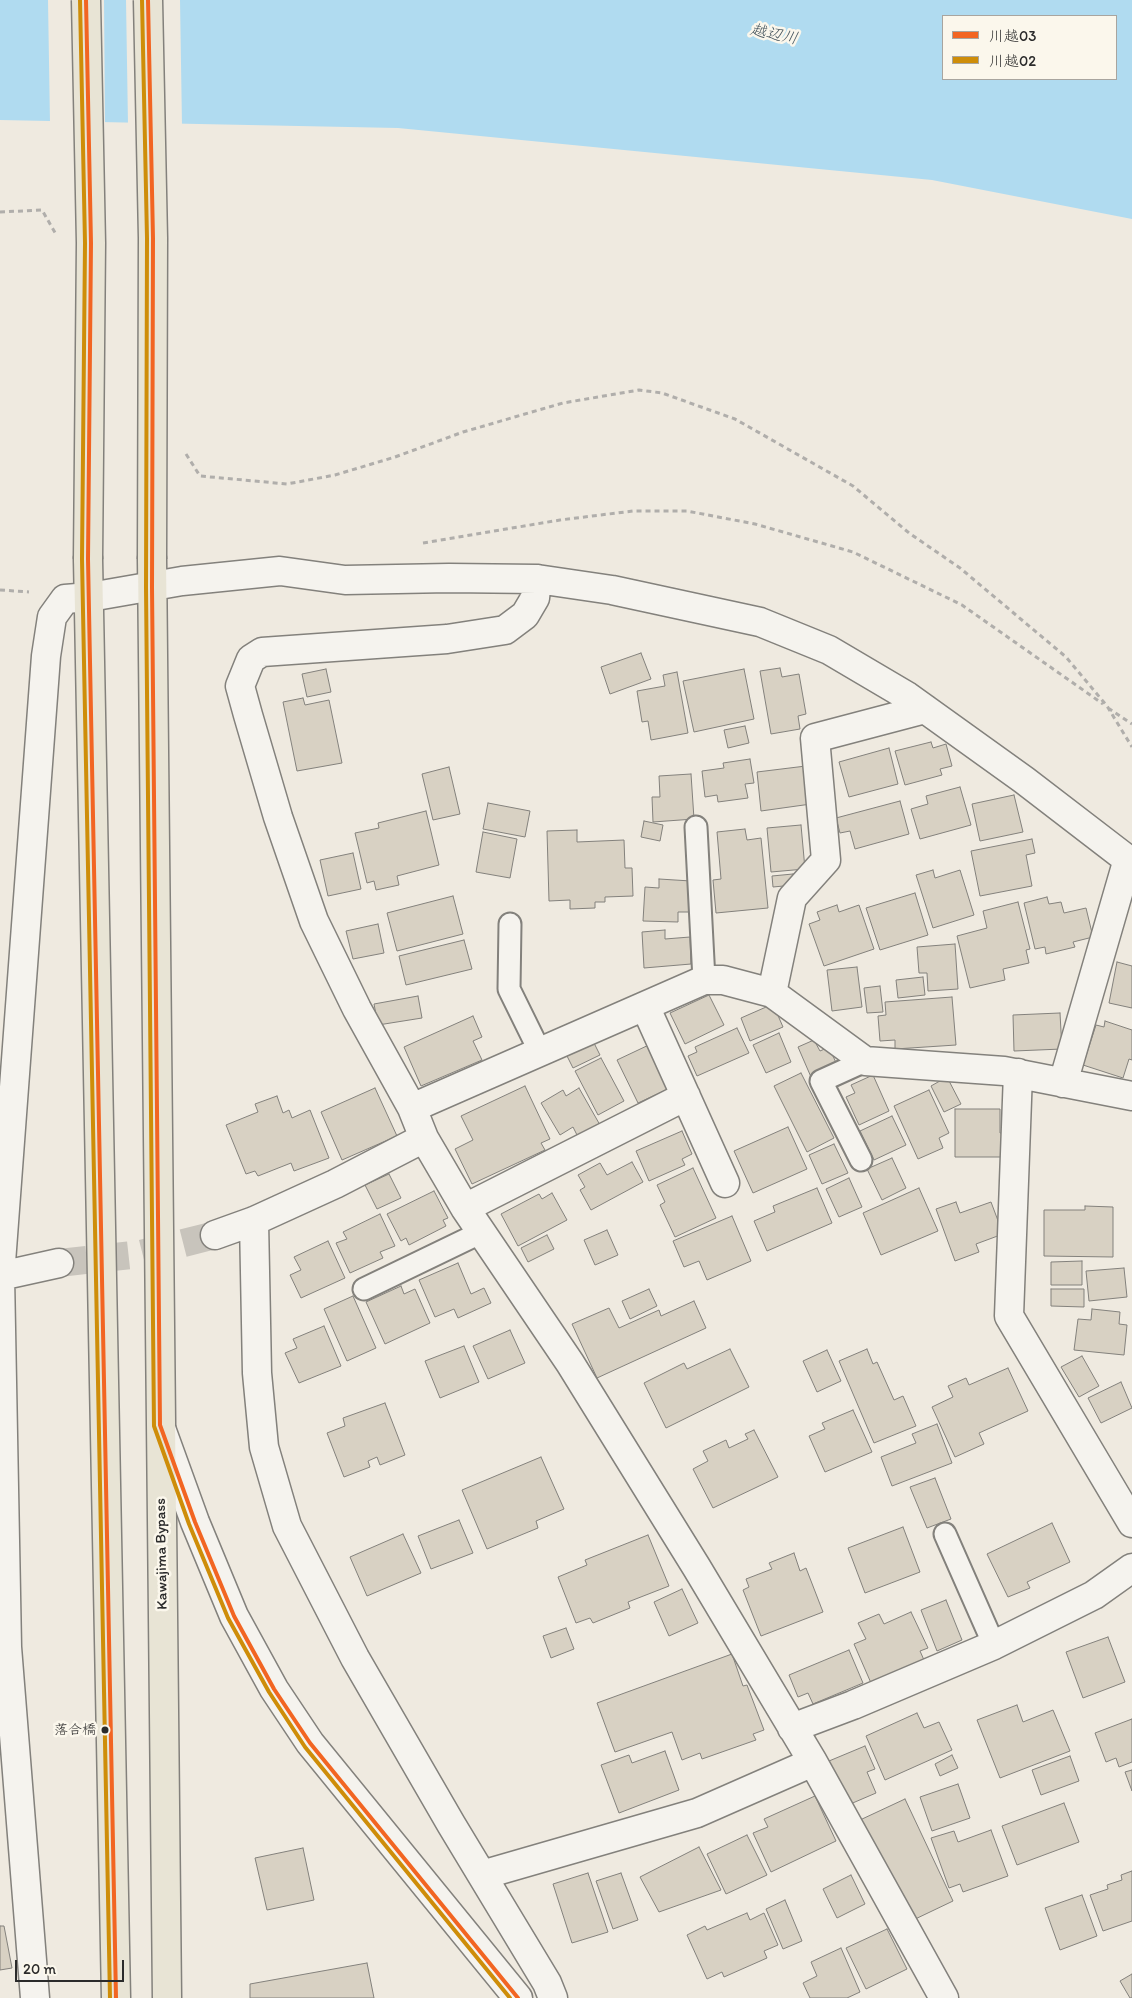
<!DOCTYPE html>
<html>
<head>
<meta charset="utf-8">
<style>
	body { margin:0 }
	#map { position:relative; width:1132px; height:1998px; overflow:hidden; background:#efeae0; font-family:Itim,"Klee One",sans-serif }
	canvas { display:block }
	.legend { position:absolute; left:942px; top:15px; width:175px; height:65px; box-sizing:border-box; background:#fbf7ec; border:1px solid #a8a59f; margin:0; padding:6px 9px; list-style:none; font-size:15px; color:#2b2b2b }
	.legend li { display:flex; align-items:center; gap:10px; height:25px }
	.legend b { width:25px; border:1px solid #a8a59f }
	.scale { position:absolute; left:15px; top:1960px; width:109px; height:22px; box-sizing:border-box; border:2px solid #2b2b2b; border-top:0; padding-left:6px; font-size:15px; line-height:18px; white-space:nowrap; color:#2b2b2b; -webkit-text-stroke:4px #fbf7ec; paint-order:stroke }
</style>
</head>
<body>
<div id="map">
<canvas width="1132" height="1998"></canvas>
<ul class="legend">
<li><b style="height:6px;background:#f26522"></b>川越03</li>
<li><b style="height:6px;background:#ce8d09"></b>川越02</li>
</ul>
<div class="scale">20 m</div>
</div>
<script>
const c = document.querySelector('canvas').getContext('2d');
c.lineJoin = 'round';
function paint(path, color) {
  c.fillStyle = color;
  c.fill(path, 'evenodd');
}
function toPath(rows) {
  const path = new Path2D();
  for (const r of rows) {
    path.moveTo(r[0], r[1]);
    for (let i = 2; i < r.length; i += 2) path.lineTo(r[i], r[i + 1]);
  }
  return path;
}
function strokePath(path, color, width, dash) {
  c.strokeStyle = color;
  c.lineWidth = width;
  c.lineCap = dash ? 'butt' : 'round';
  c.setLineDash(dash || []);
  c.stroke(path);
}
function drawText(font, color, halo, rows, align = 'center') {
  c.font = font + ' Itim,"Klee One",sans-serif';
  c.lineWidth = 5;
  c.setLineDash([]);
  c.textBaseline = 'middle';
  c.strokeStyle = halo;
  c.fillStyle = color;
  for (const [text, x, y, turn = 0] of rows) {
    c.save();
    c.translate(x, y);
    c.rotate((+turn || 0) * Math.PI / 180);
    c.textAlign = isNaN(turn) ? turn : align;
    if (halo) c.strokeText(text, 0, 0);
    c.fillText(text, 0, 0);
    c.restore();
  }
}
paint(toPath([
	[0,0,1132,0,1132,219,932,180,398,128,0,120],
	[943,16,1116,16,1116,79,943,79]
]), '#b0dbf0');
paint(toPath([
	[48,0,104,0,105,124,50,123],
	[126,0,180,0,182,126,128,125]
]), '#efeae0');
const building = toPath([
	[641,653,651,679,610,694,601,667,641,653],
	[780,668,782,677,799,674,806,714,798,716,800,729,771,734,760,671,780,668],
	[326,669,331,692,307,697,302,674,326,669],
	[744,669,754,719,694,732,683,681,744,669],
	[677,672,688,733,651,740,648,721,642,722,637,691,665,686,663,675,677,672],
	[303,698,305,705,329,700,342,763,297,771,283,702,303,698],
	[745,726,749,743,728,748,724,730,745,726],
	[931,742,933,748,946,744,952,766,940,769,942,775,905,785,895,751,931,742],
	[889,748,898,784,849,797,839,762,889,748],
	[750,759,754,783,745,784,748,798,718,802,717,795,705,797,702,771,724,768,723,763,750,759],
	[806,766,811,804,761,811,757,772,806,766],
	[449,767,460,814,433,820,422,774,449,767],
	[691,774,694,819,653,822,652,797,660,797,659,776,691,774],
	[960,787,971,825,920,839,911,809,928,804,926,796,960,787],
	[1014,795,1023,832,980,841,972,804,1014,795],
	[900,801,909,834,855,849,850,831,840,833,836,818,900,801],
	[488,803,530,811,525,837,483,829,488,803],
	[426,811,439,865,397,876,399,885,376,890,374,881,367,883,355,833,379,828,378,823,426,811],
	[644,821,663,825,660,841,641,837,644,821],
	[801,825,805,869,771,872,767,828,801,825],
	[745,829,747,840,761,838,768,908,716,913,713,880,721,879,717,832,745,829],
	[577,830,577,842,624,840,625,868,632,868,633,896,605,897,605,902,595,902,595,908,570,909,570,900,549,901,547,831,577,830],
	[483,832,517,839,510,878,476,872,483,832],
	[1032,839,1035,853,1026,855,1032,886,980,896,971,851,1032,839],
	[353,853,361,889,328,896,320,860,353,853],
	[933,870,935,878,960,870,974,915,933,928,916,875,933,870],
	[793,874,794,885,773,887,772,876,793,874],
	[659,879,691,881,689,912,678,912,678,922,643,921,645,887,659,888,659,879],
	[915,893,928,935,880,950,866,908,915,893],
	[453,896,463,934,397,951,387,913,453,896],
	[1047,897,1049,904,1061,902,1064,913,1086,908,1093,937,1073,942,1075,947,1046,954,1045,947,1035,949,1024,903,1047,897],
	[1018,902,1030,949,1026,950,1029,963,1003,969,1005,980,970,988,957,936,987,928,983,911,1018,902],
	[837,905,839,912,859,905,874,949,824,966,809,924,820,920,817,912,837,905],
	[378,924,384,953,353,959,346,931,378,924],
	[665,930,665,939,690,937,691,964,644,968,642,932,665,930],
	[464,940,472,969,406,985,399,956,464,940],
	[955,944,958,989,928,991,927,973,919,973,917,947,955,944],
	[1117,962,1132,966,1132,1008,1109,1003,1117,962],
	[857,967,862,1007,832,1011,827,970,857,967],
	[923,977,925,995,898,998,896,980,923,977],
	[880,986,883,1012,867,1013,864,988,880,986],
	[709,995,724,1025,685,1044,670,1013,709,995],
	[418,996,422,1018,378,1025,374,1004,418,996],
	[952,997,956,1045,895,1049,895,1040,880,1041,878,1016,886,1015,885,1002,952,997],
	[773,1004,783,1027,750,1041,741,1018,773,1004],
	[1060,1013,1062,1049,1014,1051,1013,1015,1060,1013],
	[473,1016,482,1037,473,1041,482,1060,421,1086,404,1047,473,1016],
	[1105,1021,1132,1030,1132,1060,1129,1059,1123,1078,1083,1065,1096,1025,1104,1027,1105,1021],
	[737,1028,749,1053,697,1076,688,1056,697,1052,695,1047,737,1028],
	[779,1033,791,1062,766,1073,753,1045,779,1033],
	[814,1040,820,1051,829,1047,837,1065,811,1077,798,1047,814,1040],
	[593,1041,600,1055,573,1068,566,1054,593,1041],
	[653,1043,668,1089,638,1103,617,1060,653,1043],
	[601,1058,624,1101,598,1115,575,1071,601,1058],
	[801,1073,834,1138,807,1152,774,1086,801,1073],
	[873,1075,889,1111,859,1125,846,1097,855,1093,851,1085,873,1075],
	[947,1077,961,1104,944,1112,931,1086,947,1077],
	[525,1086,550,1139,541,1143,545,1150,472,1184,455,1149,473,1140,461,1116,525,1086],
	[375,1088,397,1136,342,1160,321,1112,375,1088],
	[579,1088,600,1125,578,1137,573,1127,560,1135,541,1103,563,1090,566,1096,579,1088],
	[929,1090,949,1133,939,1138,943,1148,918,1159,894,1106,929,1090],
	[277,1096,283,1113,289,1110,292,1118,310,1110,329,1158,294,1171,291,1163,258,1176,255,1171,246,1174,226,1125,258,1112,255,1104,277,1096],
	[955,1109,1000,1109,1000,1133,1005,1133,1004,1157,955,1157,955,1109],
	[892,1116,906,1145,874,1160,860,1131,892,1116],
	[788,1127,807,1169,753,1193,734,1151,788,1127],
	[682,1131,692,1154,682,1159,685,1165,649,1181,636,1151,682,1131],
	[834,1144,848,1173,822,1184,809,1155,834,1144],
	[892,1158,906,1188,882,1200,867,1169,892,1158],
	[632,1162,643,1182,591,1210,580,1190,585,1187,578,1175,600,1163,607,1175,632,1162],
	[693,1168,716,1218,675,1237,660,1205,665,1202,657,1185,693,1168],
	[389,1174,401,1198,377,1209,365,1185,389,1174],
	[849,1178,862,1207,839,1217,826,1189,849,1178],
	[817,1188,832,1223,767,1251,754,1221,775,1212,773,1206,817,1188],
	[919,1188,938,1231,881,1255,863,1213,919,1188],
	[434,1191,448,1218,443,1220,446,1226,409,1245,406,1238,401,1241,387,1214,434,1191],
	[552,1193,567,1220,518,1246,501,1214,539,1194,542,1199,552,1193],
	[956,1202,960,1213,991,1202,1003,1234,976,1244,979,1252,955,1261,936,1209,956,1202],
	[1085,1206,1113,1207,1113,1257,1044,1256,1044,1210,1085,1210,1085,1206],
	[380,1214,395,1246,380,1252,383,1258,350,1273,336,1243,347,1239,343,1232,380,1214],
	[732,1216,751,1261,707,1280,699,1261,684,1267,673,1241,732,1216],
	[607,1230,618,1255,595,1265,584,1240,607,1230],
	[547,1235,554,1249,528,1262,521,1248,547,1235],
	[328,1241,345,1278,301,1298,290,1275,301,1270,294,1257,328,1241],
	[1082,1261,1082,1285,1051,1285,1051,1262,1082,1261],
	[458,1263,471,1294,484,1288,491,1303,458,1318,454,1309,435,1317,419,1280,458,1263],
	[1124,1268,1127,1297,1089,1301,1086,1271,1124,1268],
	[401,1286,404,1294,415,1289,430,1323,385,1344,366,1302,401,1286],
	[649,1289,657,1306,630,1319,622,1301,649,1289],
	[1051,1289,1084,1289,1084,1307,1051,1306,1051,1289],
	[353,1296,376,1348,347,1361,324,1309,353,1296],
	[694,1301,706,1328,597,1378,572,1324,609,1308,619,1328,659,1310,661,1316,694,1301],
	[1092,1309,1120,1312,1119,1324,1127,1325,1124,1355,1074,1350,1078,1319,1091,1320,1092,1309],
	[324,1326,341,1366,299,1383,285,1353,297,1348,293,1339,324,1326],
	[510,1330,525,1363,488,1379,473,1346,510,1330],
	[464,1346,479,1382,440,1398,425,1361,464,1346],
	[730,1349,749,1387,666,1428,644,1383,684,1363,687,1369,730,1349],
	[867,1349,873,1364,877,1362,894,1400,903,1396,916,1426,874,1443,839,1361,867,1349],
	[827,1350,841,1381,817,1392,803,1361,827,1350],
	[1082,1356,1099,1386,1079,1397,1061,1367,1082,1356],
	[1008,1368,1028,1411,979,1433,984,1444,955,1457,932,1407,953,1397,948,1386,966,1378,969,1385,1008,1368],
	[1121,1382,1132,1408,1101,1423,1088,1398,1121,1382],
	[385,1403,405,1455,380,1465,377,1457,368,1461,370,1467,344,1477,327,1433,345,1426,343,1418,385,1403],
	[853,1410,872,1452,825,1472,809,1436,825,1429,822,1423,853,1410],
	[937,1424,952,1463,892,1486,881,1457,916,1443,912,1434,937,1424],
	[754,1430,778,1477,713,1508,693,1469,708,1461,703,1451,726,1440,729,1448,748,1439,745,1434,754,1430],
	[541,1457,564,1509,536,1521,538,1528,487,1549,462,1490,541,1457],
	[935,1478,951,1519,927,1528,910,1487,935,1478],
	[459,1520,473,1553,431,1569,418,1536,459,1520],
	[1052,1523,1070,1562,1027,1582,1030,1588,1008,1597,987,1554,1052,1523],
	[903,1527,920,1572,865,1593,848,1548,903,1527],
	[403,1534,421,1573,367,1596,350,1557,403,1534],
	[648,1535,669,1586,628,1602,630,1608,593,1623,590,1618,576,1623,558,1577,587,1565,585,1560,648,1535],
	[794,1553,800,1571,806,1568,823,1612,761,1636,743,1590,749,1587,746,1579,772,1569,769,1563,794,1553],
	[682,1589,698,1623,669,1636,654,1602,682,1589],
	[946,1600,962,1640,937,1651,921,1610,946,1600],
	[911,1612,928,1648,920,1651,924,1660,871,1683,854,1644,866,1639,858,1623,879,1614,884,1624,911,1612],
	[566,1628,574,1649,551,1658,543,1636,566,1628],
	[1108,1637,1125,1682,1083,1698,1066,1652,1108,1637],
	[849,1650,863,1683,813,1704,808,1693,798,1697,789,1675,849,1650],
	[732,1654,743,1686,747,1685,764,1730,753,1734,756,1740,702,1759,700,1753,682,1760,672,1732,615,1752,597,1703,732,1654],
	[1017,1705,1023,1722,1053,1710,1070,1751,1000,1778,977,1720,1017,1705],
	[917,1713,924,1728,939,1722,952,1750,885,1780,866,1736,917,1713],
	[1132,1719,1132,1762,1119,1767,1116,1758,1106,1762,1095,1733,1132,1719],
	[865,1746,875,1769,867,1772,876,1793,848,1805,829,1761,865,1746],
	[665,1751,679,1790,619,1813,601,1765,629,1755,632,1763,665,1751],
	[952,1755,958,1768,940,1776,935,1764,952,1755],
	[1070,1756,1079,1781,1041,1795,1032,1770,1070,1756],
	[1132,1770,1132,1791,1125,1772,1132,1770],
	[958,1784,970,1818,932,1831,920,1797,958,1784],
	[815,1796,836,1841,771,1872,753,1833,768,1827,764,1819,815,1796],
	[905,1799,953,1901,909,1922,860,1820,905,1799],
	[1064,1803,1079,1842,1017,1865,1002,1826,1064,1803],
	[991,1830,1008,1876,963,1892,960,1884,949,1888,931,1838,954,1831,958,1842,991,1830],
	[747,1835,767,1875,726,1894,707,1854,747,1835],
	[699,1847,721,1890,659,1912,640,1877,699,1847],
	[303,1848,314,1900,267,1910,255,1858,303,1848],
	[1132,1871,1132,1921,1103,1931,1090,1895,1108,1889,1107,1885,1122,1880,1121,1875,1132,1871],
	[588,1873,608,1932,572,1943,553,1884,588,1873],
	[621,1873,638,1920,613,1929,596,1881,621,1873],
	[851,1875,865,1904,837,1918,823,1889,851,1875],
	[1082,1895,1097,1936,1060,1950,1045,1908,1082,1895],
	[785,1900,802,1941,783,1949,766,1909,785,1900],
	[747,1913,750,1920,764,1913,778,1945,764,1951,767,1958,724,1977,722,1972,707,1979,687,1935,705,1926,707,1930,747,1913],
	[0,1926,4,1926,12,1968,0,1970,0,1926],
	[887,1929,907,1969,866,1989,846,1948,887,1929],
	[841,1948,860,1992,847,1998,810,1998,803,1983,817,1976,811,1962,841,1948],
	[367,1963,374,1998,250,1998,250,1984,367,1963],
	[1132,1974,1132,1998,1130,1998,1120,1981,1132,1974]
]);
paint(building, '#d8d1c3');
strokePath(building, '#83817c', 1);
strokePath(toPath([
	[59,1263,141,1254,215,1235]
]), '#c8c4bc', 28, [28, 14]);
const service = toPath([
	[696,827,704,980],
	[510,924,509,989,540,1052],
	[861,1160,821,1081,865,1061],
	[364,1289,482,1232],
	[945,1534,994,1645]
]);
const minor = toPath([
	[537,579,535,598,525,615,505,630,447,639,262,652,251,659,240,686,248,715,278,817,314,921,357,1009,412,1108,424,1138,465,1208,570,1363,697,1568,813,1762,944,1998],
	[772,993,792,898,826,860,815,738,925,709],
	[645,1006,725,1183],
	[1018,1073,1009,1316,1132,1523],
	[1063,1083,1128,859],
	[412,1108,704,980,723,980,772,993,865,1061,1004,1071,1132,1096],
	[465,1208,686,1096],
	[254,1221,257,1373,264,1447,287,1526,355,1658,451,1824,547,1983,553,1998],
	[215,1235,254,1221,335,1184,424,1138],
	[0,1276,59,1263],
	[792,1728,853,1705,994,1645,1094,1595,1132,1568],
	[482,1875,697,1813,813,1762],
	[35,1998,7,1647,0,1276,46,656,52,617,65,599,90,597,182,581,280,571,345,580,449,578,537,579,612,590,760,622,829,650,907,696,1024,780,1132,863]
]);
const tertiary = toPath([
	[162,1431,195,1522,234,1616,274,1689,310,1743,518,1998]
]);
const trunk = toPath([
	[88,559,116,1998],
	[152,559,167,1998]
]);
strokePath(service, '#83817c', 25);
strokePath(minor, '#83817c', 31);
strokePath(tertiary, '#83817c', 31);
strokePath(trunk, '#83817c', 31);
strokePath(toPath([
	[0,212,42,210,57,236],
	[186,454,200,476,287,484,335,475,395,457,463,432,563,403,639,390,662,393,735,419,853,486,909,533,960,568,1066,657,1107,706,1132,747],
	[423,543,560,520,633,511,687,511,755,524,853,552,962,605,1103,704],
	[0,590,29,592],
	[1108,708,1132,724]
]), '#b0aeab', 3, [5, 4]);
strokePath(service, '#f5f3ee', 21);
strokePath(minor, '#f5f3ee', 28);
strokePath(tertiary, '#f5f3ee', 28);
strokePath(trunk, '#e8e4d5', 28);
const trunkBridge = toPath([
	[86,0,91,243,88,559],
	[148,0,153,238,152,559]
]);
strokePath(trunkBridge, '#83817c', 31, []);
strokePath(trunkBridge, '#e8e4d5', 28);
strokePath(toPath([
	[86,0,91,243,88,559,116,1998],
	[148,0,153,238,152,587,160,1425,195,1522,234,1616,274,1689,310,1743,518,1998]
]), '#f26522', 4);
strokePath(toPath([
	[80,0,85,243,82,559,110,1998],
	[142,0,147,238,146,587,154,1426,189,1524,228,1618,269,1692,305,1747,510,1998]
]), '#ce8d09', 4);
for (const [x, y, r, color] of [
	[105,1730,4.5,"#2b2b2b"]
]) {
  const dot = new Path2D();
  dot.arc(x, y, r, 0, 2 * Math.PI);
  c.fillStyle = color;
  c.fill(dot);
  strokePath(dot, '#fbf7ec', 2);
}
drawText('14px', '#2b2b2b', '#fbf7ec', [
	["落合橋",96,1730]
], 'right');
drawText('15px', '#2b2b2b', '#fbf7ec', [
	["Kawajima Bypass",162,1554,-91]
]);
drawText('italic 16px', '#46555e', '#fbf7ec', [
	["越辺川",774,35,12]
]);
</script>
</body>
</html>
